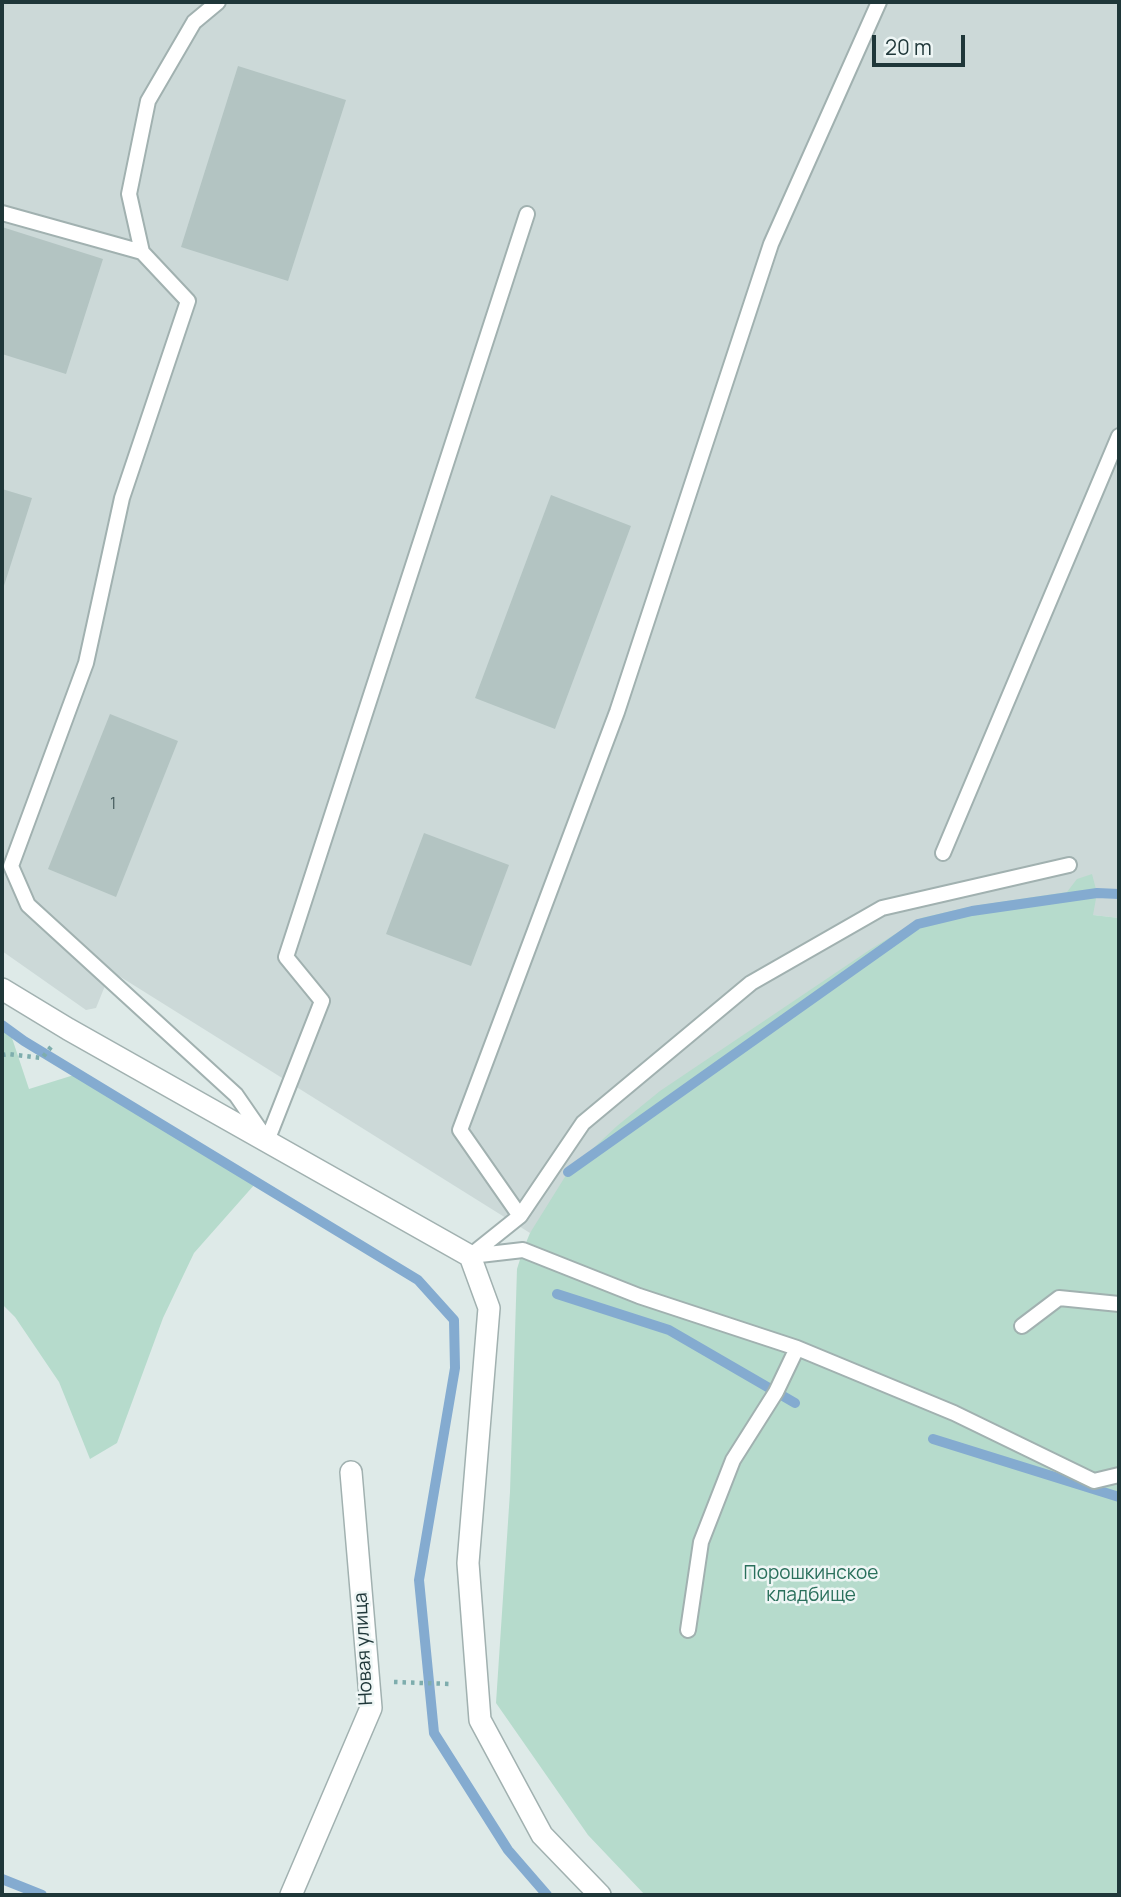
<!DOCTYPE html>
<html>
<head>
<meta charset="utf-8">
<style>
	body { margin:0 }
	#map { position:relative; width:1121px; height:1897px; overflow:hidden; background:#deeae8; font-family:Manrope,sans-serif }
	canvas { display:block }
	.frame { position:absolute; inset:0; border:4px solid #1f3739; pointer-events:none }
	.scale { position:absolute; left:872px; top:35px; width:93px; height:32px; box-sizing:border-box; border:4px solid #1f3739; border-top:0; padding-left:9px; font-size:21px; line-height:24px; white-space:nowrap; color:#1f3739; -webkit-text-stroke:5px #eef6f5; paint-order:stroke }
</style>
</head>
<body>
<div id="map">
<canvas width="1121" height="1897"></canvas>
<div class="frame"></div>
<div class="scale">20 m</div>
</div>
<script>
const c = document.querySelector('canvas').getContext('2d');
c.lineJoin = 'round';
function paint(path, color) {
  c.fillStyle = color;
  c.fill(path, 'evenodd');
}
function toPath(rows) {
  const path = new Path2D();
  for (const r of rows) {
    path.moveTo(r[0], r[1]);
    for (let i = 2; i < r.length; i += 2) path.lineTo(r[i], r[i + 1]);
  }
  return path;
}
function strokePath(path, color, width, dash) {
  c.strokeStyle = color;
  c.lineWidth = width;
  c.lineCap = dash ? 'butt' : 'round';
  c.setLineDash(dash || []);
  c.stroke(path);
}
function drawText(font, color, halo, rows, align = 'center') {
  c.font = font + ' Manrope,sans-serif';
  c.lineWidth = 5;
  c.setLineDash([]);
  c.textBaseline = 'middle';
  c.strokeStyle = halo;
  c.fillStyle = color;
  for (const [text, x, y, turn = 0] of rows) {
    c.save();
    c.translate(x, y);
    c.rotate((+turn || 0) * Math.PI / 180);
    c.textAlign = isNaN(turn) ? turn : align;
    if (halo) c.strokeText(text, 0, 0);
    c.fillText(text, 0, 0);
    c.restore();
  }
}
paint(toPath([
	[2,2,1119,2,1119,918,1093,915,945,933,530,1233,111,971,96,1008,86,1010,2,951]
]), '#ccd9d8');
paint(toPath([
	[1092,874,1097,893,1093,915,1119,918,1119,1895,645,1895,588,1835,496,1703,510,1492,517,1269,523,1250,530,1233,568,1172,617,1126,660,1091,871,949,921,918,973,906,1067,892,1077,879],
	[2,1022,8,1026,29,1089,74,1075,255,1184,194,1253,163,1318,117,1443,90,1459,59,1382,15,1317,2,1304]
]), '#b6dbcc');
strokePath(toPath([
	[2,1025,24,1041,418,1280,454,1320,455,1368,419,1580,434,1733,508,1850,547,1895],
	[568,1172,918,924,972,911,1097,893,1119,894],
	[557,1294,669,1330,795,1403],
	[933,1439,1119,1497],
	[2,1879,42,1895]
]), '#84abd0', 10);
paint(toPath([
	[238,66,346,100,288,281,181,247],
	[2,227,103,259,66,374,2,354],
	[2,489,32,498,2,592],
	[551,495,631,526,555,729,475,698],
	[110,714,178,741,116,897,48,869],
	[424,833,509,865,471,966,386,934]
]), '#b3c4c2');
const service = toPath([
	[2,213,142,252,188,301,122,498,86,663,11,866,28,905,236,1095,265,1137],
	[142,252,129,194,148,101,194,22,218,2],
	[943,853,1119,436],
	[267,1141,322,1001,286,957,527,214],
	[520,1216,460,1130,617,712,771,244,879,2],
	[470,1256,520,1216,583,1123,751,983,882,908,1069,865],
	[471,1256,523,1250,639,1296,797,1348,954,1413,1094,1481,1119,1475],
	[1022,1326,1059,1298,1119,1304],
	[688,1630,701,1542,733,1460,776,1392,797,1348]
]);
const minor = toPath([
	[2,989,68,1029,470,1256,489,1308,468,1563,480,1720,542,1835,600,1895],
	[291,1895,371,1708,351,1472]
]);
strokePath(service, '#a1b1b0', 18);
strokePath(minor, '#a1b1b0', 24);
strokePath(toPath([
	[2,1055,8,1054,42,1058,51,1047],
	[394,1682,452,1684]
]), '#7eadad', 4.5, [3.5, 5]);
strokePath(service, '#fff', 14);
strokePath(minor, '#fff', 21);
drawText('16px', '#445a5b', null, [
	["1",113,805]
]);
drawText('19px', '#2a705c', '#eef6f5', [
	["Порошкинское",811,1574],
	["кладбище",811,1596]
]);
drawText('19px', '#1f3739', '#eef6f5', [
	["Новая улица",364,1649,-93]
]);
</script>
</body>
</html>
